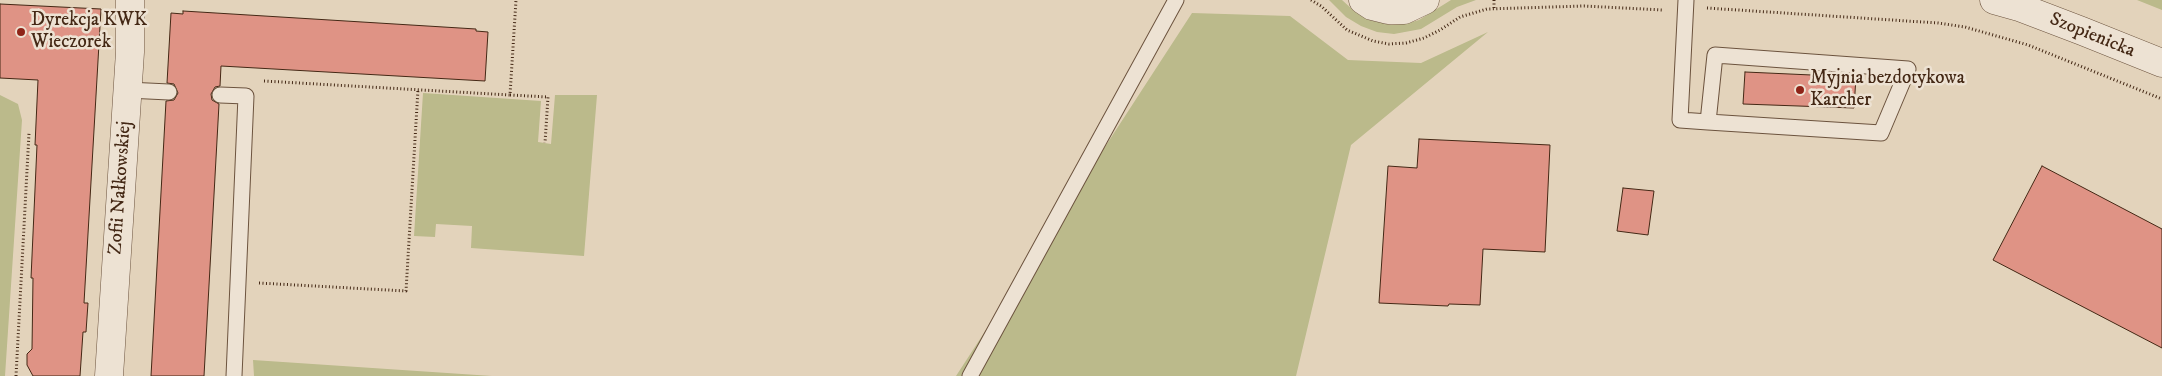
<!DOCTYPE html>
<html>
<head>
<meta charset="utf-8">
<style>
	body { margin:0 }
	canvas { display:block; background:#e3d3bb }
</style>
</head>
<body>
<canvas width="2162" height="376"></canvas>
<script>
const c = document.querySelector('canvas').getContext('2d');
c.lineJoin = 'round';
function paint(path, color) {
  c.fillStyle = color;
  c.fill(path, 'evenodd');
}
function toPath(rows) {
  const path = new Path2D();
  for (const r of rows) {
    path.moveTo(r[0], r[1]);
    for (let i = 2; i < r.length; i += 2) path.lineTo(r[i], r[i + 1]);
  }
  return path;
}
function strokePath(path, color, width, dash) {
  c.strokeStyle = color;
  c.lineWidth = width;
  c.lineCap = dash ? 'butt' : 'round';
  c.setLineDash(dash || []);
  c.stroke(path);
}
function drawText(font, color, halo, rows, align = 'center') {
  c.font = font + ' "IM FELL DW Pica",serif';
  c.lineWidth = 5;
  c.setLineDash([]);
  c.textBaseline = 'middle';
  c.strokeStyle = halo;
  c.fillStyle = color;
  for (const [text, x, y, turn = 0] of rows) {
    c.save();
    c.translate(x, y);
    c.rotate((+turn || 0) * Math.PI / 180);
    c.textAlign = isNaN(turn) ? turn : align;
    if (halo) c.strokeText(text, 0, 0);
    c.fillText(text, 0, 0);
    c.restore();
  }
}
paint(toPath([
	[1329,0,1342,0,1353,10,1369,20,1391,25,1405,24,1419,20,1451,0,1476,0,1457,7,1421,29,1394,34,1377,32,1361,26,1346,17],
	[2137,0,2162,0,2162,10],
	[1192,13,1290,16,1348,60,1421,63,1488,32,1351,145,1296,376,956,376],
	[423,93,541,101,538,142,551,144,555,95,597,95,584,256,471,248,472,226,436,224,435,237,414,236],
	[0,95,18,104,22,120,5,376,0,376],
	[253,360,492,376,254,376]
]), '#bbba8b');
const building = toPath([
	[0,4,101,9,84,303,88,303,86,332,83,332,80,376,33,376,27,365,27,354,32,349,33,278,31,278,37,145,35,145,38,80,0,78,0,4],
	[183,11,476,29,476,31,488,32,485,81,221,66,220,86,215,87,211,94,212,100,219,104,204,376,151,376,166,101,174,100,178,93,174,84,167,83,171,13,183,14,183,11],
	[1745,72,1856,77,1854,108,1743,104,1745,72],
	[1419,139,1550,145,1545,252,1483,249,1480,305,1449,304,1448,306,1379,303,1388,166,1417,168,1419,139],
	[2042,166,2162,229,2162,348,1993,260,2042,166],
	[1623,188,1654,191,1648,235,1617,231,1623,188]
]);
paint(building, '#df9385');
strokePath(building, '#442815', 1);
const service = toPath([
	[1686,0,1680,120,1708,122,1881,133,1908,69,1715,55,1708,122],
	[127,90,169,92],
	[220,95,246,96,234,376],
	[970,376,1176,0]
]);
const minor = toPath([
	[109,376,130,52,130,0]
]);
const tertiary = toPath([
	[1363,0,1372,6,1388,10,1404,10,1425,0],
	[1994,0,2019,7,2082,31,2162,63]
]);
strokePath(service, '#6c533e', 17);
strokePath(minor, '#6c533e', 29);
strokePath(tertiary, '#6c533e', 29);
strokePath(toPath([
	[1311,0,1321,6,1347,30,1373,41,1389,44,1406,43,1424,38,1440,30,1460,17,1487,9,1584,6,1663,10],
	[1494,0,1494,9],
	[1707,8,1938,23,1965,27,2028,45,2162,99],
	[264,81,510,95,516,0],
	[510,95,548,97,545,143],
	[259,283,406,291,418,89],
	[16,376,29,133]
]), '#442815', 3, [1, 2.5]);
strokePath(service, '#ede2d3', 15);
strokePath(minor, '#ede2d3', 28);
strokePath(tertiary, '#ede2d3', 28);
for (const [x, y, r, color] of [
	[21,32,5,"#8f2418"],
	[1800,90,5,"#8f2418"]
]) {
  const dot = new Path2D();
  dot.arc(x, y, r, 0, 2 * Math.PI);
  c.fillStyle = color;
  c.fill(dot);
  strokePath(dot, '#ede2d3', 2);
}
drawText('19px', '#442815', '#ede2d3', [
	["Dyrekcja KWK",31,21],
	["Wieczorek",31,43],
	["Myjnia bezdotykowa",1810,79],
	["Karcher",1810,101]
], 'left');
drawText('19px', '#442815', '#ede2d3', [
	["Szopienicka",2092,36,22],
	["Zofii Nałkowskiej",121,188,-86]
]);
</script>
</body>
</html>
